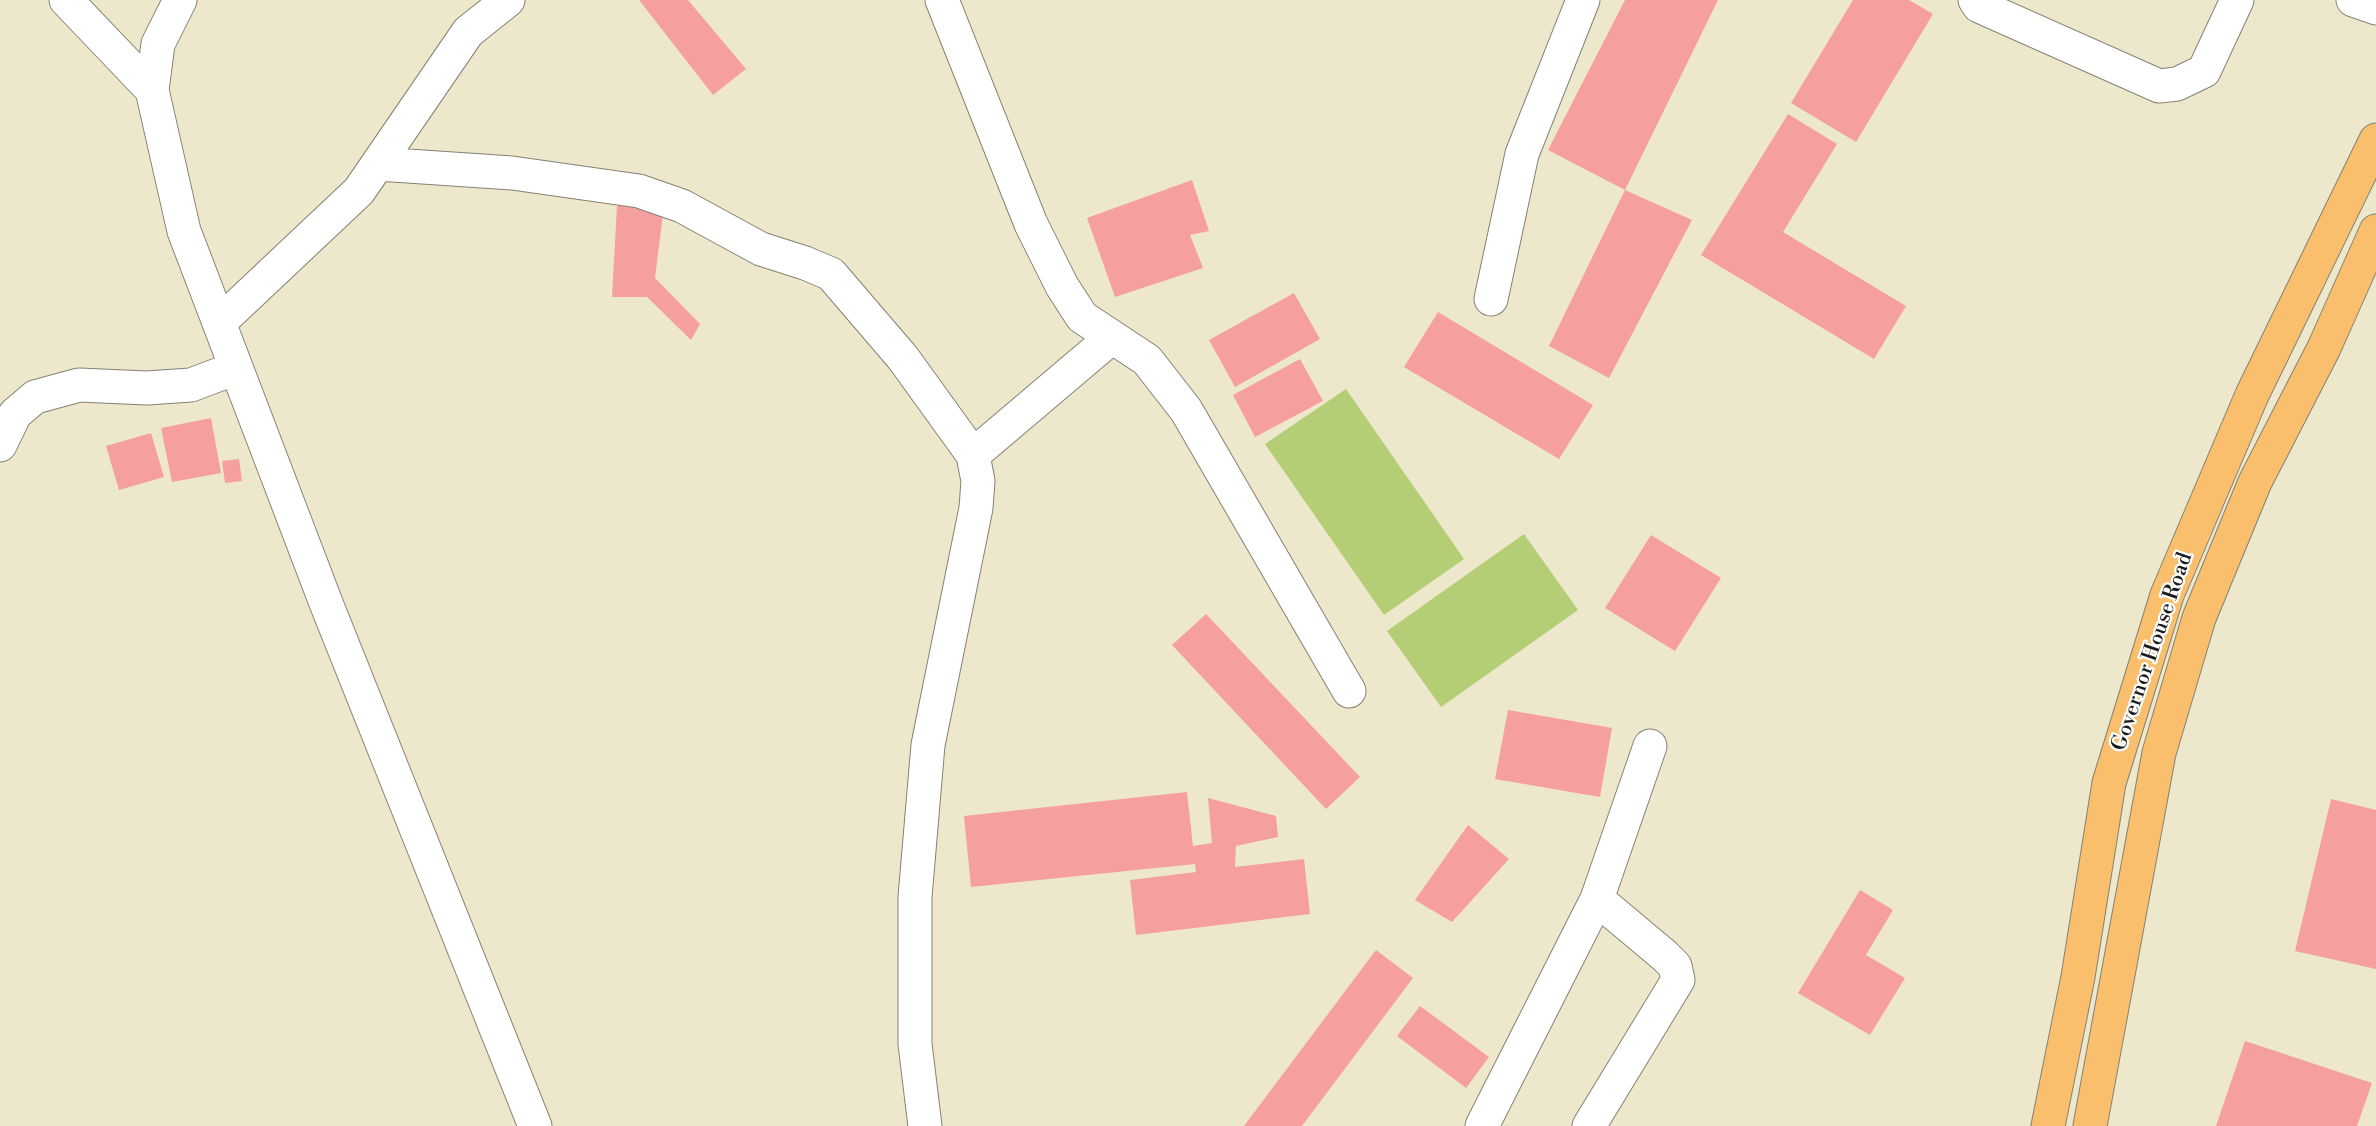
<!DOCTYPE html>
<html>
<head>
<meta charset="utf-8">
<style>
	body { margin:0 }
	canvas { display:block; background:#ede7cb }
</style>
</head>
<body>
<canvas width="2376" height="1126"></canvas>
<script>
const c = document.querySelector('canvas').getContext('2d');
c.lineJoin = 'round';
function paint(path, color) {
  c.fillStyle = color;
  c.fill(path, 'evenodd');
}
function toPath(rows) {
  const path = new Path2D();
  for (const r of rows) {
    path.moveTo(r[0], r[1]);
    for (let i = 2; i < r.length; i += 2) path.lineTo(r[i], r[i + 1]);
  }
  return path;
}
function strokePath(path, color, width, dash) {
  c.strokeStyle = color;
  c.lineWidth = width;
  c.lineCap = dash ? 'butt' : 'round';
  c.setLineDash(dash || []);
  c.stroke(path);
}
function drawText(font, color, halo, rows, align = 'center') {
  c.font = font + ' "Libre Bodoni",serif';
  c.lineWidth = 4.5;
  c.setLineDash([]);
  c.textBaseline = 'middle';
  c.strokeStyle = halo;
  c.fillStyle = color;
  for (const [text, x, y, turn = 0] of rows) {
    c.save();
    c.translate(x, y);
    c.rotate((+turn || 0) * Math.PI / 180);
    c.textAlign = isNaN(turn) ? turn : align;
    if (halo) c.strokeText(text, 0, 0);
    c.fillText(text, 0, 0);
    c.restore();
  }
}
paint(toPath([
	[1346,389,1464,559,1384,615,1265,444],
	[1524,534,1578,610,1441,707,1387,631]
]), '#b3ce74');
paint(toPath([
	[639,0,688,0,746,69,713,95],
	[1625,0,1718,0,1625,190,1692,220,1609,378,1549,346,1625,190,1548,150],
	[1853,0,1909,0,1933,14,1856,142,1791,103],
	[1788,114,1837,144,1783,232,1906,306,1874,359,1701,255],
	[1192,180,1209,231,1190,235,1203,268,1115,297,1087,218],
	[617,206,664,206,655,278,700,324,691,340,647,297,612,297],
	[1294,293,1320,339,1235,387,1209,340],
	[1438,312,1593,405,1559,459,1404,367],
	[1300,359,1323,401,1255,437,1233,395],
	[211,418,221,473,172,482,161,428],
	[151,433,164,477,119,490,106,446],
	[239,459,242,481,225,483,222,461],
	[1651,535,1721,578,1675,651,1605,608],
	[1206,614,1360,777,1326,809,1172,645],
	[1508,710,1612,728,1600,797,1495,779],
	[1187,792,1193,846,1212,843,1208,798,1276,816,1278,837,1236,846,1235,867,1304,859,1310,914,1136,935,1130,880,1196,872,1195,864,971,887,964,816],
	[2331,799,2376,810,2376,969,2295,951],
	[1468,825,1509,859,1452,922,1415,900],
	[1860,890,1893,910,1866,955,1905,978,1870,1035,1798,993],
	[1376,950,1413,978,1302,1126,1244,1126],
	[1420,1006,1489,1057,1466,1088,1397,1036],
	[2245,1041,2372,1083,2357,1126,2216,1126]
]), '#f5a09e');
const minor = toPath([
	[66,0,152,90],
	[180,0,158,44,152,90,184,231,326,603,535,1126],
	[942,0,1031,224,1062,286,1082,317,1147,360,1186,410,1349,691],
	[1975,0,1979,6,2159,86,2177,84,2204,71,2237,0],
	[2353,0,2376,8],
	[378,164,512,173,639,191,682,206,761,249,805,263,831,274,903,358,973,455,978,481,976,508,928,745,915,897,915,1044,925,1126],
	[1491,299,1522,154,1583,0],
	[219,323,359,191,468,32,508,0],
	[0,445,15,414,35,397,79,385,147,388,191,385,236,368],
	[973,455,1111,338],
	[1482,1126,1597,899,1650,746],
	[1589,1126,1678,980,1675,966,1665,956,1597,899]
]);
const major = toPath([
	[2048,1126,2078,977,2109,783,2167,595,2252,395,2376,140],
	[2090,1126,2159,753,2199,618,2255,482,2324,348,2376,231]
]);
strokePath(minor, '#848274', 35);
strokePath(major, '#848274', 35);
strokePath(minor, '#fff', 33);
strokePath(major, '#f9bf6d', 33);
drawText('21px', '#1c1c1c', '#fff', [
	["Governor House Road",2153,652,-71]
]);
</script>
</body>
</html>
